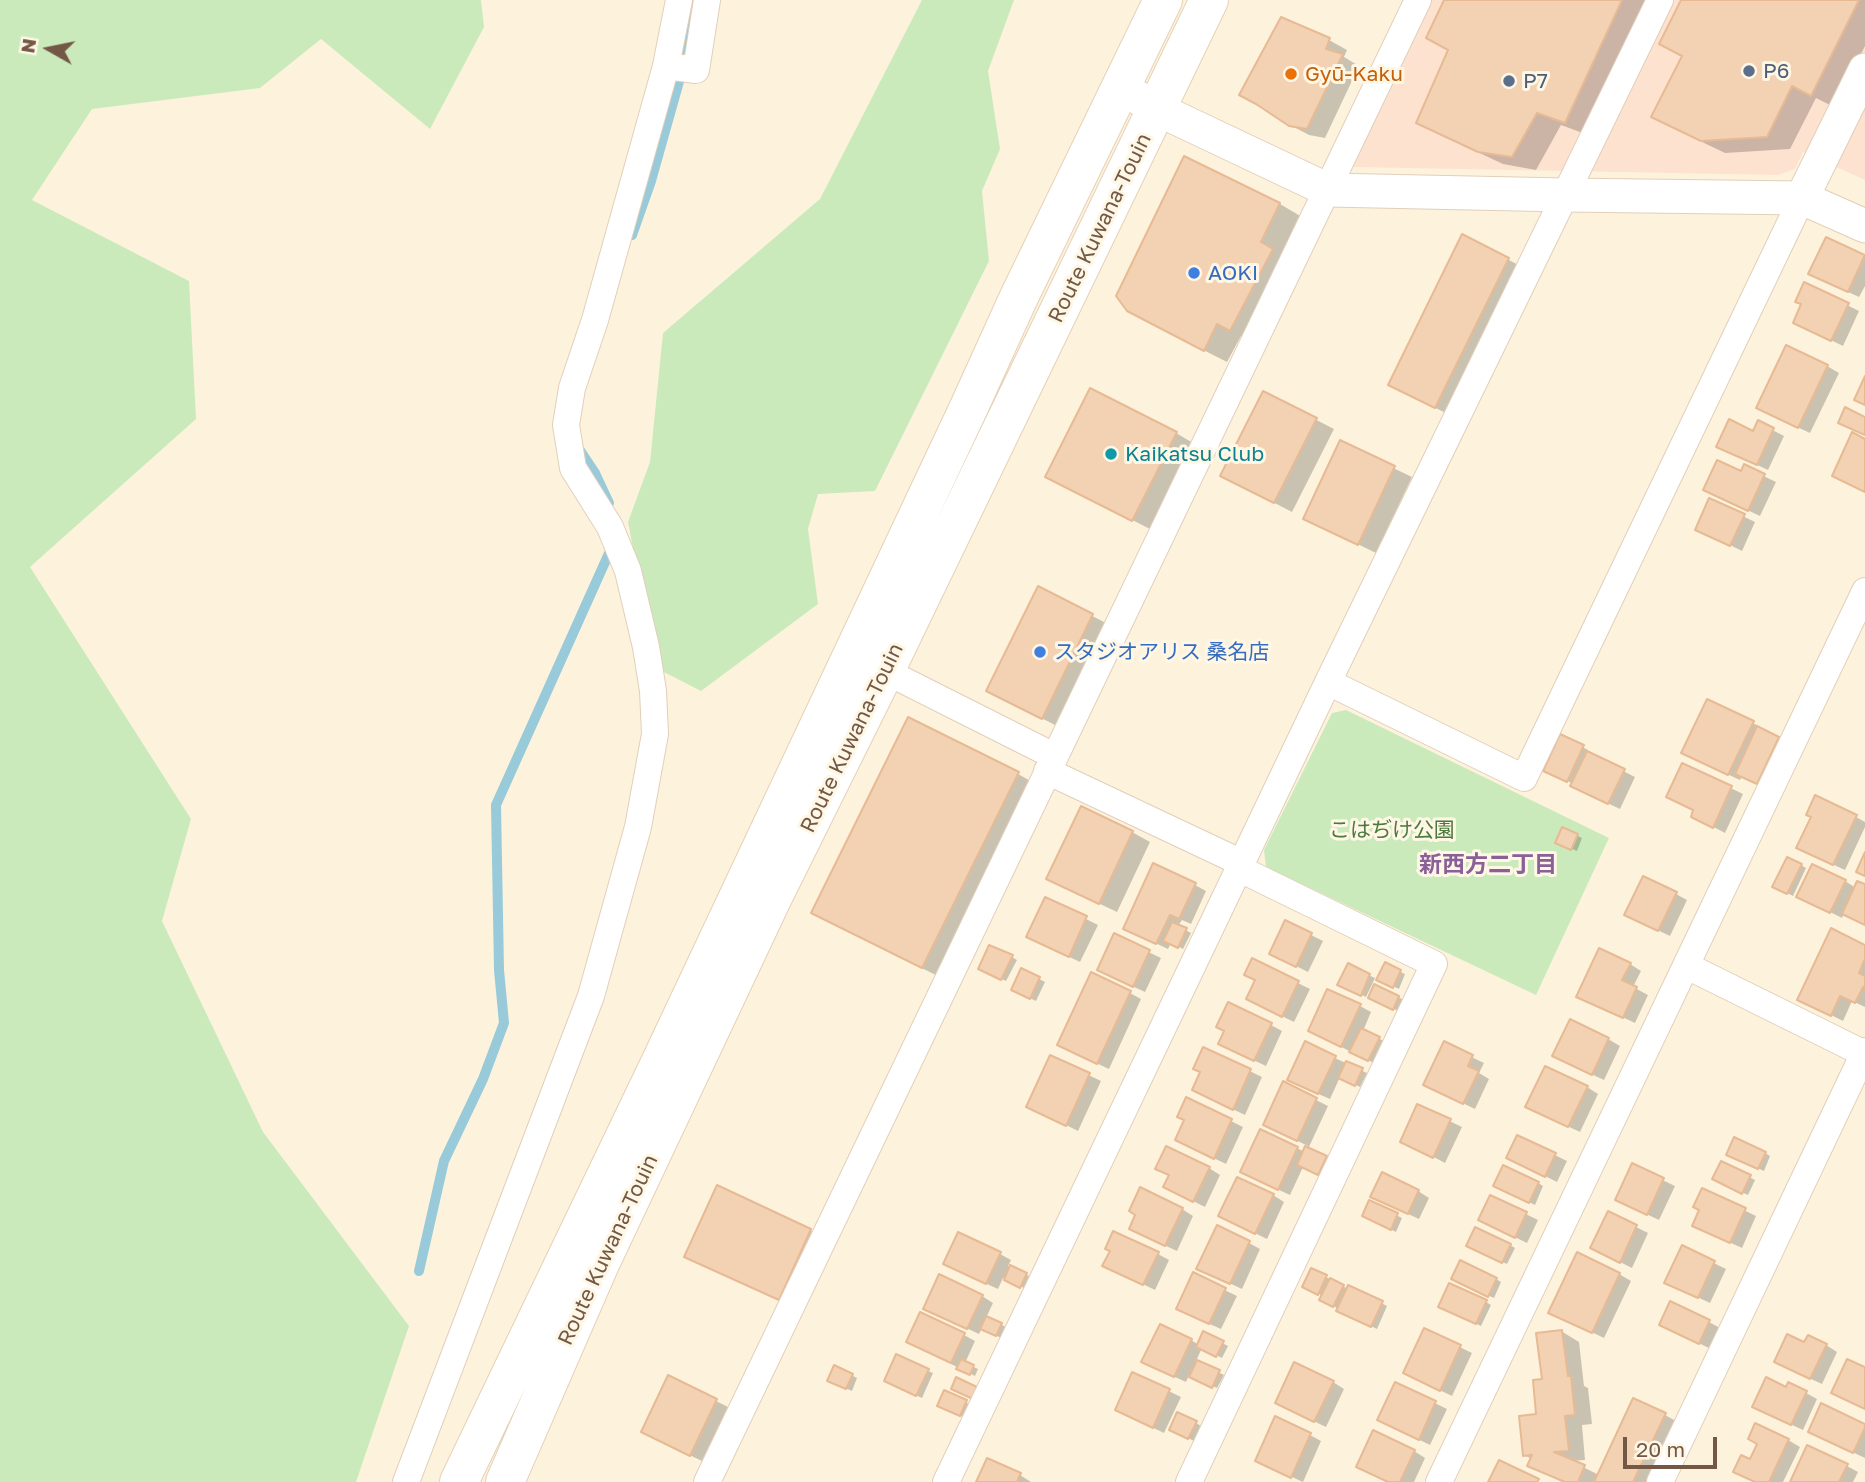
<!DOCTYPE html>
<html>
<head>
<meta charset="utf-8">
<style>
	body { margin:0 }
	#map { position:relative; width:1865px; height:1482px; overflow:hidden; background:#fdf3dd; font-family:"Golos Text",sans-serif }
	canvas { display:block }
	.north { position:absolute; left:14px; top:14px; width:70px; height:70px; -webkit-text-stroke:5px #fff7e5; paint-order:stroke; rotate:279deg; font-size:19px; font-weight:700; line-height:28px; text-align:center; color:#735945 }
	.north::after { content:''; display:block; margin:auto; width:24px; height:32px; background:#735945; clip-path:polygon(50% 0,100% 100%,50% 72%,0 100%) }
	.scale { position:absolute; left:1623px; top:1437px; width:94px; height:32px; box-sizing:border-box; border:4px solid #735945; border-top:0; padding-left:9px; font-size:21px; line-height:24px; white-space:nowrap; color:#735945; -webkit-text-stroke:5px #fff7e5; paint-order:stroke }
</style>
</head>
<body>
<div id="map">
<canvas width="1865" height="1482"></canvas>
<div class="north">N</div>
<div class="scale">20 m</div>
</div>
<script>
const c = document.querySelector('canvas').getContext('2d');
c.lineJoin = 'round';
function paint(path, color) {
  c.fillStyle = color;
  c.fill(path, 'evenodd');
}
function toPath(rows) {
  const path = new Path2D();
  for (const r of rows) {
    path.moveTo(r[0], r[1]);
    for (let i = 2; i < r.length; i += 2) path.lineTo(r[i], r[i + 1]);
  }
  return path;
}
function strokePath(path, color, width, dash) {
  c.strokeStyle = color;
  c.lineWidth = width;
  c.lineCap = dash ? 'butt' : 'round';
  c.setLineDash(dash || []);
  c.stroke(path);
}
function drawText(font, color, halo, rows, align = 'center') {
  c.font = font + ' "Golos Text","Noto Sans JP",sans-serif';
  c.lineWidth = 6;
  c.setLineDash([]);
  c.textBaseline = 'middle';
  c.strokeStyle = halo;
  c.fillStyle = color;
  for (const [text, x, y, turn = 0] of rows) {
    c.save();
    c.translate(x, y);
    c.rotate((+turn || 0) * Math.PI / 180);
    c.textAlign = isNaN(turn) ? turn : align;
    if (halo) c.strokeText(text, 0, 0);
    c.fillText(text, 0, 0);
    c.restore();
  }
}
paint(toPath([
	[1431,0,1865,0,1865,180,1803,152,1795,169,1778,175,1353,167]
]), '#fee2d0');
paint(toPath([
	[0,0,481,0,484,27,430,129,321,39,260,88,92,109,32,200,189,281,196,419,30,567,191,819,162,921,263,1132,409,1326,356,1482,0,1482],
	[922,0,1014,0,988,71,1000,149,982,191,989,261,875,491,818,494,808,529,818,604,701,691,656,668,628,522,650,462,663,333,820,199],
	[1346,710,1609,838,1536,995,1266,867,1264,850,1332,713]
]), '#cbeabc');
paint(toPath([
	[1446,0,1651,0,1588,135,1561,125,1536,170,1503,164,1441,135,1418,122,1450,50],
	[1683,0,1865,0,1865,46,1834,107,1816,98,1790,149,1725,153,1677,130,1654,117,1684,57],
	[1282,20,1329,40,1347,50,1344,57,1359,66,1325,138,1309,135,1290,125],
	[1185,159,1280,204,1302,217,1254,343,1241,336,1227,362,1152,324],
	[1463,236,1526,269,1452,416,1407,394],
	[1826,239,1865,257,1865,286,1859,297,1822,280],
	[1805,284,1859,311,1843,346,1806,328,1803,304],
	[1827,366,1839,373,1810,433,1769,414],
	[1264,393,1334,429,1292,512,1240,485],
	[1759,423,1784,436,1768,470,1729,452,1754,433],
	[1176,433,1193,443,1150,529,1065,486],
	[1341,443,1412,477,1376,553,1306,519],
	[1745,467,1776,482,1760,516,1717,496,1742,473],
	[1710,500,1755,522,1742,551,1706,533],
	[1039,589,1110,625,1059,727,1006,700],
	[909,720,1018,774,1041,787,946,980,836,926,814,913],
	[1753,723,1764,729,1763,731,1790,745,1769,789,1742,776,1740,780,1695,759],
	[1561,736,1588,750,1587,753,1635,777,1620,809,1584,792,1574,784,1550,773],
	[1683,765,1743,794,1725,833,1704,822,1695,810],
	[1856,817,1865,822,1865,827,1845,870,1810,854],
	[1563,829,1582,838,1577,851,1560,844],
	[1132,832,1150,842,1117,912,1066,888],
	[1801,865,1806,868,1793,896,1775,887],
	[1845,881,1856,888,1865,886,1865,924,1844,913,1842,918,1810,902],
	[1195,885,1206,891,1191,924,1182,920,1178,926,1191,933,1183,949,1171,943,1168,949,1136,934],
	[1676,894,1687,900,1670,936,1638,921],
	[1046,899,1098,925,1080,962,1040,943],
	[1285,922,1323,941,1308,972,1282,959],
	[1115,936,1161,958,1145,992,1110,976],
	[1865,946,1865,1007,1852,1001,1843,1021,1811,1005],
	[1012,957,1017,960,1006,981,985,972],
	[1253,961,1310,989,1294,1022,1259,1005],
	[1630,964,1641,971,1633,987,1648,995,1635,1023,1590,1002],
	[1386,965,1405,974,1399,989,1384,982],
	[1348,966,1375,978,1366,997,1345,987],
	[1022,970,1045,982,1036,1001,1013,990],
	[1130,993,1141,999,1109,1069,1070,1051],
	[1399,997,1403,1000,1398,1011,1375,1000],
	[1360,1006,1371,1012,1363,1031,1384,1041,1374,1063,1321,1037],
	[1271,1025,1282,1031,1266,1066,1232,1050],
	[1608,1039,1620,1046,1604,1080,1565,1062],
	[1305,1044,1367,1073,1360,1087,1340,1077,1330,1099,1300,1086],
	[1444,1044,1484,1063,1479,1073,1489,1079,1475,1109,1437,1091],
	[1204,1049,1262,1077,1245,1115,1205,1096,1202,1072],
	[1051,1057,1101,1081,1078,1131,1040,1112],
	[1284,1084,1328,1106,1308,1149,1331,1161,1324,1176,1303,1167,1290,1195,1253,1178,1261,1131,1305,1152,1308,1146,1277,1131],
	[1587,1087,1598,1094,1580,1132,1539,1113],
	[1187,1099,1243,1127,1226,1164,1189,1146,1186,1120],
	[1418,1106,1462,1127,1445,1163,1411,1145],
	[1518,1137,1567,1161,1557,1182,1519,1163],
	[1765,1153,1770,1156,1764,1171,1733,1157],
	[1721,1163,1755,1180,1748,1195,1719,1182],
	[1633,1166,1675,1186,1659,1220,1629,1206],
	[1209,1168,1220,1175,1205,1207,1177,1193],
	[1538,1183,1543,1186,1535,1205,1500,1188],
	[1703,1190,1756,1216,1742,1248,1705,1231,1701,1210],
	[1418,1191,1429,1198,1419,1219,1384,1203],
	[1273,1195,1284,1202,1267,1239,1232,1222],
	[1491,1197,1538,1220,1527,1243,1492,1226],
	[1370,1202,1402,1218,1396,1232,1369,1219],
	[1182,1209,1193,1216,1177,1251,1142,1235],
	[1608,1213,1648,1233,1632,1268,1604,1254],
	[810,1230,828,1240,787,1302,702,1263,702,1265,686,1256],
	[1249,1243,1260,1249,1242,1289,1210,1274],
	[1510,1245,1515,1248,1507,1264,1473,1249],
	[1683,1248,1726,1269,1710,1303,1678,1288],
	[1000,1254,1011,1260,1008,1266,1031,1277,1026,1289,1003,1278,998,1289,956,1270],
	[1158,1254,1169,1260,1155,1290,1116,1271],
	[1619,1274,1631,1281,1604,1338,1562,1318],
	[1193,1275,1237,1296,1221,1329,1189,1315],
	[1326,1277,1348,1289,1349,1287,1387,1306,1377,1329,1343,1313,1339,1309,1321,1300,1323,1296,1309,1289],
	[1496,1279,1501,1282,1494,1298,1459,1282],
	[982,1296,993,1303,986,1318,1006,1327,1001,1338,982,1328,979,1334,936,1314],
	[1486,1302,1491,1305,1481,1326,1445,1309],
	[1709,1322,1720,1328,1711,1349,1673,1331],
	[1425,1330,1472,1353,1452,1396,1416,1379],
	[1561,1331,1579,1342,1584,1386,1588,1388,1592,1424,1582,1425,1585,1460,1571,1461,1599,1475,1665,1415,1676,1421,1647,1482,1562,1482,1530,1466,1532,1459,1524,1455,1538,1416,1544,1380],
	[1204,1334,1228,1346,1222,1358,1202,1348,1196,1361,1224,1375,1217,1388,1189,1375,1186,1382,1155,1368,1191,1340,1199,1345],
	[964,1335,975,1341,965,1363,978,1369,975,1376,919,1348],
	[1805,1344,1826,1345,1837,1352,1822,1384,1787,1368],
	[835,1367,857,1378,852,1391,834,1383],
	[928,1371,933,1373,922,1398,891,1384],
	[1133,1374,1181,1397,1164,1433,1128,1416],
	[668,1377,728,1407,702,1461,654,1438],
	[1333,1382,1344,1389,1326,1427,1288,1409],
	[1396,1384,1447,1409,1430,1445,1391,1426],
	[1787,1389,1806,1393,1817,1399,1803,1430,1766,1413],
	[945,1392,971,1405,965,1418,944,1408],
	[1196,1423,1201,1426,1194,1441,1176,1432],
	[1865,1426,1865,1458,1822,1438],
	[1310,1435,1321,1441,1303,1482,1268,1466],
	[1788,1440,1800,1447,1783,1482,1756,1482,1751,1462],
	[1414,1451,1425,1458,1414,1482,1390,1482],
	[988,1460,1020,1475,1031,1482,978,1482],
	[1847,1466,1858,1472,1853,1482,1792,1482]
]), '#0003');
strokePath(toPath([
	[632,235,651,181,680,78,693,0],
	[577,446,595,473,609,503],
	[419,1271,444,1161,483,1079,504,1023,499,970,496,805,610,551,611,545]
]), '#98cad9', 10);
const building = toPath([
	[1444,0,1622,0,1565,123,1537,113,1512,157,1478,152,1416,123,1448,50,1426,38,1444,0],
	[1681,0,1859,0,1811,96,1792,86,1767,137,1701,141,1651,117,1682,56,1659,44,1681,0],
	[1281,17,1330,38,1326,49,1343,54,1307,129,1289,126,1256,104,1239,95,1281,17],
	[1184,156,1280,203,1261,242,1273,249,1230,331,1217,324,1204,351,1127,311,1116,296,1184,156],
	[1462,234,1509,258,1435,408,1388,385,1462,234],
	[1826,237,1865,255,1848,292,1808,274,1826,237],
	[1804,282,1849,303,1831,341,1793,323,1801,304,1795,302,1804,282],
	[1786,345,1828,365,1798,428,1756,408,1786,345],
	[1865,376,1865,405,1854,400,1865,376],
	[1090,388,1177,432,1132,521,1045,477,1090,388],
	[1263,391,1317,418,1274,503,1220,476,1263,391],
	[1845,407,1865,417,1865,435,1838,423,1845,407],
	[1729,419,1753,431,1758,420,1774,428,1757,465,1716,447,1729,419],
	[1852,432,1865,439,1865,492,1832,476,1852,432],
	[1340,440,1395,466,1358,545,1303,519,1340,440],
	[1717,460,1741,471,1744,464,1765,474,1748,511,1703,490,1717,460],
	[1709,498,1745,514,1730,546,1695,530,1709,498],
	[1038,586,1093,614,1042,719,986,691,1038,586],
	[1707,699,1754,721,1728,775,1681,753,1707,699],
	[908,717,1019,772,922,968,811,913,908,717],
	[1757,726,1779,737,1757,784,1735,774,1757,726],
	[1560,734,1584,745,1567,782,1543,771,1560,734],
	[1587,751,1625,769,1608,804,1570,786,1587,751],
	[1682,763,1732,786,1713,828,1691,817,1693,810,1666,797,1682,763],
	[1815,795,1857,815,1833,865,1796,848,1811,817,1806,815,1815,795],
	[1081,806,1133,831,1099,904,1046,879,1081,806],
	[1562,827,1578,834,1571,850,1555,843,1562,827],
	[1865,852,1865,876,1856,872,1865,852],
	[1787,857,1802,864,1787,894,1772,887,1787,857],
	[1153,863,1196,883,1179,919,1170,915,1156,944,1123,929,1153,863],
	[1812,864,1846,880,1830,913,1796,897,1812,864],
	[1643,876,1677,892,1658,931,1624,915,1643,876],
	[1857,881,1865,884,1865,925,1842,914,1857,881],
	[1045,897,1087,916,1069,957,1026,937,1045,897],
	[1285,920,1312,933,1296,967,1269,954,1285,920],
	[1172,922,1187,928,1178,948,1163,941,1172,922],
	[1831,928,1865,945,1865,959,1859,973,1865,976,1865,988,1863,987,1855,1003,1840,996,1831,1016,1797,1000,1831,928],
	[1114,933,1150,950,1133,987,1097,970,1114,933],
	[989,945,1013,955,1001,980,978,969,989,945],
	[1599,948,1631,963,1622,980,1637,987,1623,1018,1576,997,1599,948],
	[1252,958,1299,981,1282,1017,1246,999,1255,980,1244,975,1252,958],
	[1385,962,1401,970,1393,988,1376,980,1385,962],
	[1348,963,1370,974,1361,996,1337,985,1348,963],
	[1021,968,1040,977,1030,999,1011,990,1021,968],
	[1091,972,1131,991,1097,1064,1057,1045,1091,972],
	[1374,984,1399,996,1393,1010,1368,998,1374,984],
	[1327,989,1361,1004,1341,1047,1308,1031,1327,989],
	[1228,1002,1272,1023,1254,1061,1218,1044,1224,1031,1216,1027,1228,1002],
	[1570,1019,1609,1038,1592,1075,1552,1056,1570,1019],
	[1361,1028,1380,1037,1368,1061,1349,1052,1361,1028],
	[1305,1041,1336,1056,1318,1094,1287,1080,1305,1041],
	[1444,1041,1473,1055,1468,1066,1479,1071,1463,1104,1423,1085,1444,1041],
	[1203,1047,1251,1069,1233,1110,1192,1090,1200,1072,1193,1069,1203,1047],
	[1050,1055,1090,1073,1066,1126,1026,1107,1050,1055],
	[1346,1061,1363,1068,1355,1086,1338,1078,1346,1061],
	[1545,1066,1588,1086,1568,1127,1525,1107,1545,1066],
	[1283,1081,1317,1098,1297,1141,1263,1125,1283,1081],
	[1186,1097,1232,1119,1214,1159,1175,1140,1184,1120,1177,1117,1186,1097],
	[1417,1104,1451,1119,1433,1158,1400,1142,1417,1104],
	[1260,1129,1298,1147,1278,1190,1240,1172,1260,1129],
	[1517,1135,1556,1153,1545,1177,1506,1158,1517,1135],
	[1734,1137,1766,1152,1758,1169,1726,1155,1734,1137],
	[1166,1146,1210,1167,1193,1202,1163,1187,1169,1175,1155,1169,1166,1146],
	[1305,1146,1327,1156,1318,1175,1297,1165,1305,1146],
	[1721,1161,1751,1175,1742,1194,1712,1179,1721,1161],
	[1632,1163,1664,1178,1647,1215,1615,1200,1632,1163],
	[1503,1165,1539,1182,1529,1203,1493,1186,1503,1165],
	[1382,1172,1419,1190,1408,1214,1370,1197,1382,1172],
	[1237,1177,1274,1194,1255,1234,1218,1216,1237,1177],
	[717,1185,811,1229,779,1300,684,1257,717,1185],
	[1140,1187,1183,1208,1165,1246,1129,1229,1135,1215,1129,1211,1140,1187],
	[1702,1188,1746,1208,1730,1243,1692,1226,1699,1210,1693,1207,1702,1188],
	[1490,1195,1527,1212,1515,1238,1478,1220,1490,1195],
	[1369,1200,1398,1213,1391,1230,1362,1216,1369,1200],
	[1608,1211,1637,1225,1620,1263,1590,1248,1608,1211],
	[1217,1225,1250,1241,1230,1284,1196,1269,1217,1225],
	[1475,1227,1511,1244,1502,1263,1466,1246,1475,1227],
	[1113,1231,1159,1252,1143,1285,1102,1266,1110,1251,1105,1249,1113,1231],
	[958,1232,1001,1252,986,1284,943,1264,958,1232],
	[1682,1245,1715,1261,1698,1298,1664,1283,1682,1245],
	[1577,1252,1620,1273,1592,1333,1548,1313,1577,1252],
	[1460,1260,1497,1278,1488,1297,1451,1279,1460,1260],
	[1010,1265,1027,1273,1020,1288,1004,1280,1010,1265],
	[1311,1268,1327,1275,1318,1295,1302,1287,1311,1268],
	[1193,1272,1226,1288,1209,1324,1176,1309,1193,1272],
	[939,1274,983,1295,967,1329,923,1309,939,1274],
	[1330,1278,1344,1285,1333,1307,1319,1300,1330,1278],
	[1449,1283,1487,1300,1476,1324,1438,1307,1449,1283],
	[1348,1285,1383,1301,1371,1327,1336,1311,1348,1285],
	[1670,1301,1710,1320,1699,1344,1659,1325,1670,1301],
	[920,1312,965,1333,951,1363,906,1342,920,1312],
	[986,1316,1002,1323,996,1336,980,1329,986,1316],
	[1160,1324,1192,1339,1174,1377,1141,1362,1160,1324],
	[1424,1328,1461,1345,1440,1391,1403,1373,1424,1328],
	[1562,1330,1568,1376,1571,1376,1575,1415,1565,1416,1569,1451,1554,1452,1585,1465,1578,1482,1565,1482,1527,1466,1532,1455,1523,1456,1519,1416,1536,1414,1533,1380,1542,1379,1536,1333,1562,1330],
	[1203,1331,1224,1341,1216,1357,1196,1347,1203,1331],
	[1787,1334,1804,1342,1808,1335,1827,1344,1810,1379,1774,1362,1787,1334],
	[896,1354,929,1369,916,1396,884,1381,896,1354],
	[961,1359,974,1365,970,1375,956,1369,961,1359],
	[1847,1359,1865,1367,1865,1409,1831,1393,1847,1359],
	[1197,1360,1220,1370,1212,1388,1189,1377,1197,1360],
	[1294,1362,1334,1381,1314,1422,1275,1403,1294,1362],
	[834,1365,853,1374,846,1389,827,1381,834,1365],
	[1132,1372,1170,1389,1153,1428,1115,1410,1132,1372],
	[668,1375,717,1399,690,1456,641,1432,668,1375],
	[956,1377,979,1388,973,1399,951,1389,956,1377],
	[1766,1377,1786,1387,1788,1382,1807,1391,1791,1425,1752,1407,1766,1377],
	[1395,1382,1436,1401,1419,1440,1377,1420,1395,1382],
	[944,1390,967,1400,960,1416,937,1406,944,1390],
	[1633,1398,1666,1413,1633,1482,1594,1482,1633,1398],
	[1821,1403,1865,1424,1865,1428,1853,1453,1808,1432,1821,1403],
	[1177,1412,1197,1421,1188,1439,1169,1430,1177,1412],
	[1275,1416,1311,1433,1291,1478,1255,1461,1275,1416],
	[1755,1423,1789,1439,1769,1482,1755,1482,1733,1472,1741,1455,1750,1459,1757,1444,1748,1439,1755,1423],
	[1373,1430,1415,1450,1400,1482,1388,1482,1356,1467,1373,1430],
	[1807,1445,1848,1464,1839,1482,1790,1482,1807,1445],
	[987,1458,1021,1473,1017,1482,976,1482,987,1458],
	[1499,1460,1539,1479,1537,1482,1488,1482,1499,1460]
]);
paint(building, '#f3d2b4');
strokePath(building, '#e7ba94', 2);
const minor = toPath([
	[666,66,696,70,707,0],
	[885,671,1054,756],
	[1328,682,1524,778,1802,198],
	[1047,771,1242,863],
	[1687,966,1865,1054],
	[406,1482,591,996,638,827,655,734,653,691,646,647,628,571,610,527,573,468,566,425,572,388,595,320,666,66,679,0],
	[707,1482,1418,0],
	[946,1482,1328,682,1660,0],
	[1189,1482,1434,964,1240,869],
	[1439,1482,1865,591],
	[1660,1482,1865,1051]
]);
const tertiary = toPath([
	[1120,87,1157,109,1328,190,1565,195,1802,198,1865,226],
	[1802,198,1865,70]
]);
const secondary = toPath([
	[459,1482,661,1061,969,407,1018,299,1163,0],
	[505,1482,599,1266,772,899,885,671,1209,0]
]);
strokePath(minor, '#e1cfba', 28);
strokePath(tertiary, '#e1cfba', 35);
strokePath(secondary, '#e6d1b7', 40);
strokePath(minor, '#fff', 26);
strokePath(tertiary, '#fff', 33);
strokePath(secondary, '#fff', 38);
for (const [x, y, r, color] of [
	[1749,71,7,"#5c6f8a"],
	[1291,74,7,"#e8710a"],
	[1509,81,7,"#5c6f8a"],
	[1194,273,7,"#3f7fe0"],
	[1111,454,7,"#0f9aa8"],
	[1040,652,7,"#3f7fe0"]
]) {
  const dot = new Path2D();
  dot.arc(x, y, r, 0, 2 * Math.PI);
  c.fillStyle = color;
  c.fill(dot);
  strokePath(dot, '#fff7e5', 2.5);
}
drawText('21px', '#4e5e75', '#fff7e5', [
	["P6",1763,71],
	["P7",1523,81]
], 'left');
drawText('21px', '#c56008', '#fff7e5', [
	["Gyū-Kaku",1305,74]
], 'left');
drawText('21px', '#735945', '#fff7e5', [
	["Route Kuwana-Touin",1100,228,-64],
	["Route Kuwana-Touin",852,738,-64],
	["Route Kuwana-Touin",608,1250,-65]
]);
drawText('21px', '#366cbe', '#fff7e5', [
	["AOKI",1208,273],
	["スタジオアリス 桑名店",1054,652]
], 'left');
drawText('21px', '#0d838f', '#fff7e5', [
	["Kaikatsu Club",1125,454]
], 'left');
drawText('21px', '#4b7a3d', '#fff7e5', [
	["こはぢけ公園",1392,830]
]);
drawText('bold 23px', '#896097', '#fff7e5', [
	["新西方二丁目",1488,865]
]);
</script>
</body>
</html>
